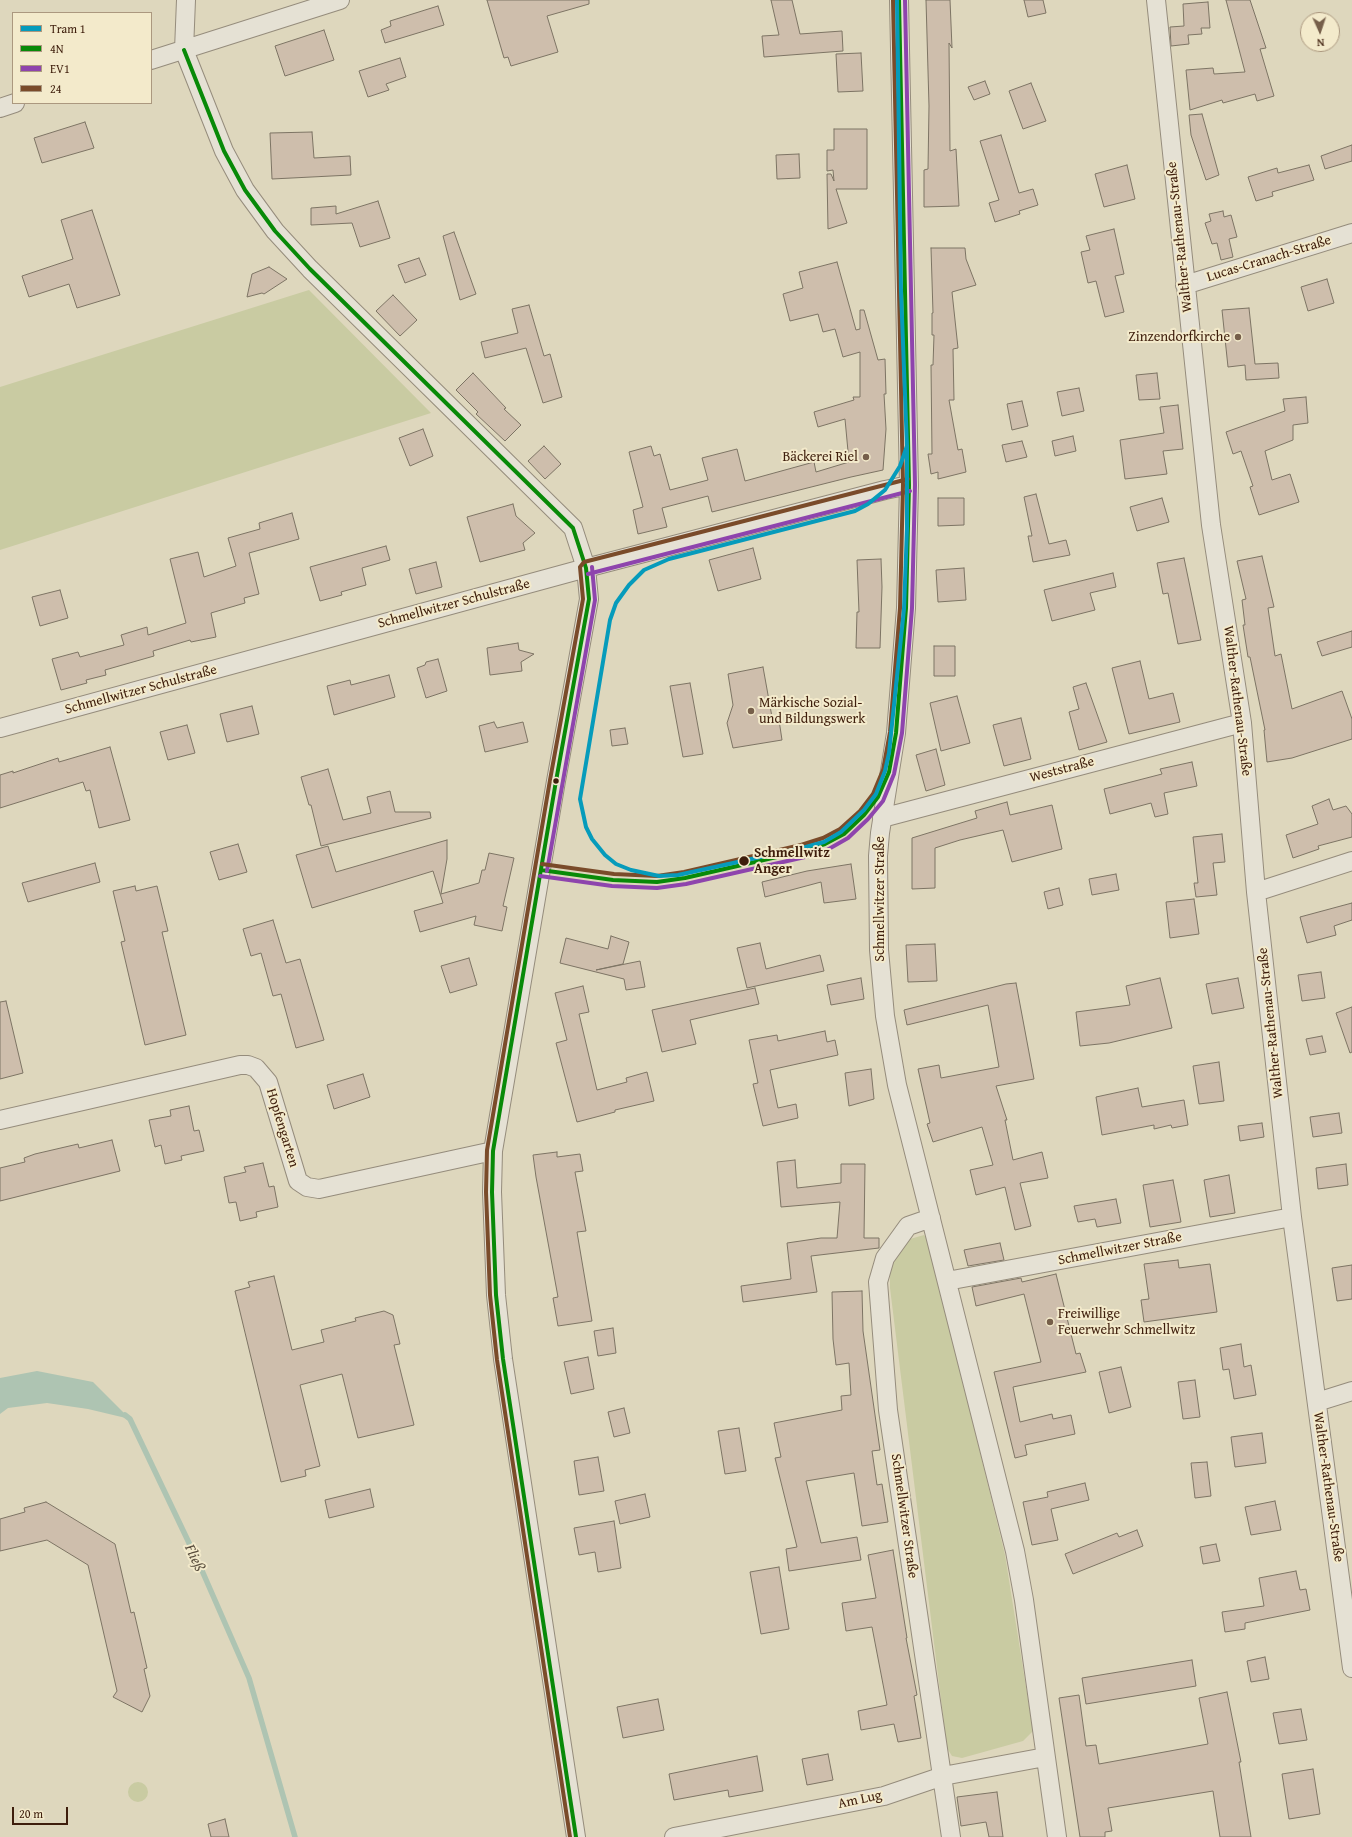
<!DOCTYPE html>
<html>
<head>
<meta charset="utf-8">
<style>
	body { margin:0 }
	#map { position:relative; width:1352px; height:1837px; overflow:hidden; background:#ded7bd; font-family:"Gentium Book Plus",serif }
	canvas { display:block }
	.legend { position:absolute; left:12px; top:12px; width:140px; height:92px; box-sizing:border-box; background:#f3eacb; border:1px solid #ab987f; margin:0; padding:5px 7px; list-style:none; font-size:12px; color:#3e1e0c }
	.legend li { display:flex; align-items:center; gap:8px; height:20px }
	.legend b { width:20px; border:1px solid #ab987f }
	.north { position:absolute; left:1300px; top:12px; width:40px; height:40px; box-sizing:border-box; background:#f3eacb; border:1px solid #ab987f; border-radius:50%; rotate:177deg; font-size:11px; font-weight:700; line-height:16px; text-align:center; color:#3e1e0c }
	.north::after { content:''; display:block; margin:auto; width:14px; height:18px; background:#765f4a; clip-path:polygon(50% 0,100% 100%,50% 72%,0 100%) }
	.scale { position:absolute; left:12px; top:1807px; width:56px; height:18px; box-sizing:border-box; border:2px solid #3e1e0c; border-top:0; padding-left:5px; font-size:12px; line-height:14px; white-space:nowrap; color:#3e1e0c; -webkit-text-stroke:3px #f3eacb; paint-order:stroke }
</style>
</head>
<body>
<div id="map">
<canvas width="1352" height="1837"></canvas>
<ul class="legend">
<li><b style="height:5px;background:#069bbb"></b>Tram 1</li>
<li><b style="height:5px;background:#088a08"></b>4N</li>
<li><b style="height:5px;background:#8e44ad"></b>EV1</li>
<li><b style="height:5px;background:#7a4b2a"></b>24</li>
</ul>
<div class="north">N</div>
<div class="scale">20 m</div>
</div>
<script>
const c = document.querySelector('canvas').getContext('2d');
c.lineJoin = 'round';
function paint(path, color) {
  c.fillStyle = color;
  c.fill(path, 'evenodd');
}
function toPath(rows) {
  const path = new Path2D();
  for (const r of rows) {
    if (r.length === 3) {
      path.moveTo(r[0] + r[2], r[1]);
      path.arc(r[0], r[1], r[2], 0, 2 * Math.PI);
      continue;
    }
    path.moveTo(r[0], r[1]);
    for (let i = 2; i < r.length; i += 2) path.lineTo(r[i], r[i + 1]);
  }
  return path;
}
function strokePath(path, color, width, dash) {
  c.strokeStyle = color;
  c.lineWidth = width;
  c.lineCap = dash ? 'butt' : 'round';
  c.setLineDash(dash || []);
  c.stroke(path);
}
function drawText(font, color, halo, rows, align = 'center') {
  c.font = font + ' "Gentium Book Plus",serif';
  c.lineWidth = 4;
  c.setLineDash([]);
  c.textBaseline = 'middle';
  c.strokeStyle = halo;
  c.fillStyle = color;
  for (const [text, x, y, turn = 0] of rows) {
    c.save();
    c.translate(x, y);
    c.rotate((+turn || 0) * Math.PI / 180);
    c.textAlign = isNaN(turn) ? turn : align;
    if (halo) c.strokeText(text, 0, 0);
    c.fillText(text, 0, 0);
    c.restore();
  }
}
paint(toPath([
	[309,290,431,413,0,550,0,387],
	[924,1235,929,1242,1005,1555,1033,1731,1023,1741,962,1758,952,1756,947,1748,890,1288,890,1263,903,1241],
	[138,1792,10]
]), '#c9cba2');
paint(toPath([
	[37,1371,93,1382,130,1419,88,1409,47,1403,8,1408,0,1414,0,1378]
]), '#aec4b2');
strokePath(toPath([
	[125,1415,130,1419,200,1566,249,1678,295,1837]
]), '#aec4b2', 5.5);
const building = toPath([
	[487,0,589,0,589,4,547,16,558,52,511,66,508,57,504,58,487,0],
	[771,0,792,0,800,34,842,31,843,51,764,57,762,36,779,35,771,0],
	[926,0,950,0,952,48,949,43,950,151,956,149,959,206,924,207,924,170,928,169,929,106,926,0],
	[1024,0,1043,0,1046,13,1028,17,1024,0],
	[1226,0,1250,0,1266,48,1260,49,1274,96,1257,101,1255,94,1223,103,1222,100,1190,110,1186,70,1213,68,1214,74,1245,72,1226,0],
	[1208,2,1210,28,1201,28,1202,34,1188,35,1189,44,1171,46,1170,27,1184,26,1183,4,1208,2],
	[438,6,444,25,385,43,381,30,391,26,390,21,438,6],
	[324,30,334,60,285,76,275,46,324,30],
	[861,53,863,91,838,92,836,54,861,53],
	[400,58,406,77,386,84,389,90,368,97,359,71,400,58],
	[985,81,990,94,974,100,968,87,985,81],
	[1031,83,1046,121,1023,129,1009,91,1031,83],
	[1202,114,1219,175,1206,180,1191,135,1189,115,1202,114],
	[85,122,94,148,42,163,34,138,85,122],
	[834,129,867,129,867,189,836,189,847,223,828,229,827,174,831,174,834,181,833,170,827,171,827,150,834,150,834,129],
	[312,132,314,158,350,156,351,175,272,179,270,133,312,132],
	[1001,135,1019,193,1033,189,1038,205,1019,211,1020,214,995,222,989,203,999,200,980,141,1001,135],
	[1352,145,1352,161,1325,169,1321,156,1352,145],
	[799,154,800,178,777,179,776,155,799,154],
	[1127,165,1135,199,1104,207,1095,174,1127,165],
	[1309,165,1314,180,1272,192,1273,196,1256,201,1248,177,1277,168,1278,173,1309,165],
	[378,201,390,238,360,247,352,223,311,225,311,208,336,206,336,214,378,201],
	[92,210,120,295,77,308,69,284,29,297,22,276,73,259,61,220,92,210],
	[1223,211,1224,217,1231,215,1237,237,1229,239,1233,257,1221,260,1217,243,1212,244,1205,223,1211,221,1209,214,1223,211],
	[1114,229,1124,274,1115,276,1124,312,1105,317,1096,281,1088,283,1081,252,1090,250,1086,236,1114,229],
	[454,232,476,294,460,300,443,236,454,232],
	[931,248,965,248,966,259,976,285,952,292,958,348,953,349,954,400,949,400,958,450,962,449,966,472,938,479,938,472,931,474,928,454,932,454,931,365,933,365,934,335,932,335,932,313,933,313,931,248],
	[419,258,426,275,405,283,398,265,419,258],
	[837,262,856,330,860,329,860,310,864,310,878,360,885,359,886,394,884,394,886,429,883,470,851,477,712,512,708,496,662,508,667,527,638,534,633,510,643,507,629,452,651,446,654,456,660,454,670,490,708,480,702,458,737,449,745,481,814,462,816,472,849,462,845,419,818,427,814,412,854,400,853,397,860,397,860,352,843,357,835,329,823,332,818,314,790,321,783,294,803,288,799,272,837,262],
	[269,267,287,279,264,294,262,293,247,297,252,274,269,267],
	[1327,279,1334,303,1308,311,1301,287,1327,279],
	[393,295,417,320,400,336,376,311,393,295],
	[529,305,544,356,550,354,562,397,543,403,526,348,485,358,481,342,518,333,512,309,529,305],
	[1249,308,1255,364,1278,363,1279,378,1246,380,1245,365,1228,367,1222,310,1249,308],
	[473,373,506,408,504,409,521,425,505,441,476,414,478,412,456,390,473,373],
	[1157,373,1160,399,1139,400,1136,375,1157,373],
	[1079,388,1084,411,1062,416,1057,392,1079,388],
	[1306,397,1308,423,1293,425,1293,440,1265,451,1272,480,1290,474,1299,502,1259,515,1250,487,1253,486,1241,451,1233,454,1226,432,1285,411,1283,399,1306,397],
	[1022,401,1028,426,1012,430,1007,404,1022,401],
	[1178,405,1183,449,1163,451,1167,474,1125,479,1120,440,1164,433,1160,407,1178,405],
	[423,429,433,456,410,466,399,438,423,429],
	[1073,436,1076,451,1055,456,1052,441,1073,436],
	[1022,441,1027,457,1006,462,1002,445,1022,441],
	[544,446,561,464,545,479,528,461,544,446],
	[1036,494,1049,544,1066,540,1070,555,1033,562,1028,536,1032,536,1024,497,1036,494],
	[938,498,964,498,964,525,938,526,938,498],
	[1162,498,1169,522,1137,531,1130,507,1162,498],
	[513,504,516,516,535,533,523,543,525,550,480,562,467,517,513,504],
	[292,513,299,539,249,553,259,594,244,598,245,603,211,613,216,637,191,642,190,640,153,651,154,656,105,670,106,675,86,680,87,683,61,690,52,659,78,652,80,657,124,645,121,635,147,627,148,635,186,623,170,559,198,552,204,577,236,566,228,538,260,529,259,523,292,513],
	[386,546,390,560,362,568,366,585,341,592,342,595,320,601,310,567,386,546],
	[753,548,761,579,718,591,709,560,753,548],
	[1262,556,1274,607,1268,608,1275,656,1281,654,1292,709,1342,691,1352,719,1352,739,1292,758,1267,762,1264,730,1265,730,1250,657,1248,657,1243,625,1245,625,1242,600,1246,599,1237,561,1262,556],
	[1184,558,1201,640,1178,644,1168,593,1163,594,1157,563,1184,558],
	[881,559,882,587,880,648,856,648,857,612,859,612,857,560,881,559],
	[436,562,442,587,416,594,409,569,436,562],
	[964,568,966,600,938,602,936,570,964,568],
	[1113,573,1116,587,1090,593,1095,610,1052,621,1044,590,1113,573],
	[60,590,68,618,40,626,32,597,60,590],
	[1352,631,1352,647,1322,656,1317,642,1352,631],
	[518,643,519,650,534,654,521,662,522,671,490,675,487,648,518,643],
	[934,646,955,646,955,676,934,676,934,646],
	[438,659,447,691,426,698,417,668,425,665,426,662,438,659],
	[1140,661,1149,699,1173,693,1180,722,1129,734,1112,668,1140,661],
	[763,667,772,717,779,720,782,740,733,748,727,723,733,705,728,674,763,667],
	[389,675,395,697,334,715,327,686,350,680,351,685,389,675],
	[690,683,703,754,683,757,670,686,690,683],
	[1086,683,1107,742,1079,750,1069,712,1079,709,1073,687,1086,683],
	[957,696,970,743,941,751,930,703,957,696],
	[252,706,259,734,227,742,220,714,252,706],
	[1021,718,1031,759,1004,766,993,725,1021,718],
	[494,722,497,728,523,722,528,742,485,752,479,726,494,722],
	[187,725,195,753,168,760,160,732,187,725],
	[625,728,628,744,612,746,610,730,625,728],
	[110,747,130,820,99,828,90,790,86,791,83,782,0,808,0,775,13,771,13,773,58,758,59,762,110,747],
	[936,749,945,785,926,791,916,755,936,749],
	[1192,762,1197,786,1164,793,1168,814,1155,817,1151,803,1110,814,1104,789,1162,774,1160,769,1192,762],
	[328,769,343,820,371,813,367,797,390,791,395,812,430,812,431,818,321,846,311,805,309,805,301,777,328,769],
	[1329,799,1333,810,1346,806,1352,814,1352,837,1318,846,1319,849,1293,858,1286,835,1318,824,1312,806,1329,799],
	[1007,802,1010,815,1052,805,1062,849,1012,862,1003,830,960,840,935,848,935,888,912,889,912,838,977,818,975,811,1007,802],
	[1222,834,1225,862,1213,863,1217,895,1196,897,1194,883,1198,883,1193,837,1222,834],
	[447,840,447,859,441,894,479,883,482,870,485,870,489,853,514,858,503,906,507,907,502,931,474,925,476,916,420,932,414,911,443,903,433,871,312,908,296,855,328,846,336,872,447,840],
	[238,844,247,872,219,880,210,852,238,844],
	[95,863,100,882,28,902,22,883,95,863],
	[851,864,856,899,824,903,821,882,765,897,762,882,807,871,851,864],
	[1116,874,1119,890,1092,895,1089,879,1116,874],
	[135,886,136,891,157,886,168,931,162,932,186,1035,145,1045,121,942,125,941,113,891,135,886],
	[1059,888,1063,905,1048,909,1044,892,1059,888],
	[1194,899,1199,934,1170,938,1166,902,1194,899],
	[1352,903,1352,920,1334,926,1336,935,1307,943,1300,917,1352,903],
	[273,920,286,963,300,959,324,1040,296,1048,281,994,273,996,261,953,251,956,243,929,273,920],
	[611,936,629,942,623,964,596,970,640,961,645,987,626,990,624,979,560,963,566,938,608,949,611,936],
	[760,943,766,969,820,955,824,971,747,988,737,948,760,943],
	[935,944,937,981,908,982,906,945,935,944],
	[469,958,477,985,450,993,441,966,469,958],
	[1321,972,1325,998,1302,1001,1298,975,1321,972],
	[861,978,864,999,831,1005,827,985,861,978],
	[1160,978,1172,1028,1109,1043,1080,1046,1076,1012,1130,1005,1126,986,1160,978],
	[1238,978,1244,1008,1212,1014,1206,984,1238,978],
	[1016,983,1034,1079,996,1086,1007,1120,1005,1120,1013,1160,1042,1152,1048,1178,1020,1183,1031,1226,1015,1230,1005,1187,976,1195,970,1170,993,1165,982,1127,933,1142,927,1124,930,1123,918,1069,939,1065,941,1078,999,1067,988,1005,907,1025,904,1010,1006,984,1016,983],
	[583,986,589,1012,579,1014,597,1090,627,1082,626,1078,647,1072,654,1101,615,1110,615,1112,577,1122,556,1043,567,1040,555,993,583,986],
	[755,988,759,1004,690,1020,696,1044,662,1052,652,1010,755,988],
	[6,1001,23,1073,0,1079,0,1002,6,1001],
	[1352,1007,1352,1052,1350,1053,1336,1013,1352,1007],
	[825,1031,827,1042,835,1040,838,1055,770,1070,778,1108,796,1104,798,1118,763,1126,753,1084,758,1083,749,1040,777,1035,778,1041,825,1031],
	[1322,1036,1326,1052,1310,1055,1306,1039,1322,1036],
	[1219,1062,1224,1101,1199,1104,1193,1066,1219,1062],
	[871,1069,874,1099,849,1106,845,1073,871,1069],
	[363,1074,370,1097,334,1109,327,1085,363,1074],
	[1138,1088,1142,1107,1184,1100,1188,1125,1172,1128,1171,1125,1154,1129,1154,1125,1102,1135,1096,1097,1138,1088],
	[189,1106,194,1131,199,1130,204,1151,181,1156,182,1160,165,1164,161,1145,155,1147,149,1120,171,1116,170,1110,189,1106],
	[1339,1113,1342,1133,1313,1137,1310,1117,1339,1113],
	[1262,1123,1264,1137,1240,1141,1238,1126,1262,1123],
	[112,1140,120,1171,0,1201,0,1168,25,1162,24,1158,35,1154,78,1144,79,1148,112,1140],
	[557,1152,557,1157,580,1154,583,1171,575,1172,586,1231,577,1232,592,1321,558,1326,553,1298,558,1297,536,1177,533,1155,557,1152],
	[795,1160,797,1188,841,1183,841,1164,865,1164,864,1238,879,1238,879,1248,811,1256,817,1292,743,1302,741,1286,791,1279,787,1243,821,1238,837,1238,840,1202,781,1207,777,1162,795,1160],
	[263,1163,269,1187,274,1186,278,1207,256,1212,257,1217,240,1221,236,1202,229,1203,224,1177,246,1172,244,1167,263,1163],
	[1346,1164,1348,1185,1318,1189,1316,1168,1346,1164],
	[1229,1175,1235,1213,1210,1217,1204,1180,1229,1175],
	[1173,1180,1181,1222,1150,1227,1143,1185,1173,1180],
	[1116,1199,1121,1223,1097,1227,1095,1219,1078,1222,1074,1206,1116,1199],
	[1000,1243,1004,1260,968,1266,964,1250,1000,1243],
	[1178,1260,1179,1268,1210,1264,1217,1312,1144,1322,1141,1300,1149,1299,1144,1264,1178,1260],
	[1352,1265,1352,1299,1337,1301,1332,1268,1352,1265],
	[1056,1274,1076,1354,1080,1353,1086,1372,1013,1387,1020,1422,1052,1414,1053,1419,1071,1415,1075,1434,1025,1445,1027,1455,1015,1458,994,1372,1041,1362,1024,1294,976,1306,972,1287,1021,1278,1022,1282,1056,1274],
	[274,1276,292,1350,324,1342,321,1330,356,1321,355,1318,384,1311,393,1315,400,1344,394,1345,414,1425,358,1438,342,1374,300,1385,320,1466,305,1470,306,1476,281,1482,235,1291,250,1287,248,1282,274,1276],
	[862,1291,863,1331,880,1450,872,1451,877,1485,882,1484,888,1522,862,1526,854,1473,806,1481,821,1543,857,1537,861,1560,789,1571,786,1549,797,1547,775,1458,781,1457,774,1423,842,1410,841,1396,851,1395,849,1363,836,1365,833,1339,832,1292,862,1291],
	[613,1328,616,1353,598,1356,594,1331,613,1328],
	[1241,1344,1244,1367,1251,1365,1256,1395,1234,1399,1229,1369,1223,1370,1220,1348,1241,1344],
	[588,1357,594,1389,571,1394,564,1362,588,1357],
	[1121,1367,1131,1407,1109,1413,1099,1372,1121,1367],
	[1195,1380,1200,1417,1183,1419,1178,1382,1195,1380],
	[624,1408,630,1433,614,1437,608,1412,624,1408],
	[739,1428,746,1471,725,1474,718,1431,739,1428],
	[1262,1433,1266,1463,1235,1467,1231,1437,1262,1433],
	[598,1457,604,1491,579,1495,574,1461,598,1457],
	[1207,1462,1211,1496,1195,1498,1191,1463,1207,1462],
	[1085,1483,1089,1500,1051,1509,1058,1540,1032,1545,1023,1502,1048,1497,1047,1492,1085,1483],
	[370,1489,374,1507,329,1518,325,1500,370,1489],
	[645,1494,650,1517,620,1524,615,1501,645,1494],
	[1275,1501,1281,1530,1251,1535,1245,1507,1275,1501],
	[46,1502,115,1544,131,1613,134,1612,147,1668,144,1669,150,1696,142,1712,113,1697,117,1691,88,1565,47,1540,0,1551,0,1519,25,1512,24,1508,46,1502],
	[614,1521,621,1568,598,1572,595,1552,579,1555,574,1528,614,1521],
	[1137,1530,1143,1546,1073,1574,1065,1554,1117,1533,1119,1537,1137,1530],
	[1216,1544,1220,1561,1203,1564,1200,1547,1216,1544],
	[893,1550,907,1638,906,1638,917,1695,914,1696,921,1738,898,1742,894,1724,861,1730,858,1711,887,1705,872,1627,846,1631,842,1603,876,1598,868,1555,893,1550],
	[779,1567,789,1629,761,1634,750,1572,779,1567],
	[1296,1571,1300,1590,1306,1589,1310,1610,1245,1623,1245,1629,1225,1632,1222,1612,1264,1606,1259,1578,1296,1571],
	[1265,1657,1269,1679,1251,1682,1247,1661,1265,1657],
	[1192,1660,1196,1686,1086,1704,1082,1678,1192,1660],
	[1227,1692,1241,1762,1239,1762,1251,1837,1220,1837,1213,1791,1108,1808,1112,1831,1105,1832,1105,1837,1080,1837,1059,1698,1079,1695,1086,1746,1096,1745,1099,1764,1208,1744,1199,1698,1227,1692],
	[658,1699,664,1730,623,1738,617,1707,658,1699],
	[1301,1709,1307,1740,1279,1744,1273,1713,1301,1709],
	[828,1754,833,1780,807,1785,802,1759,828,1754],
	[757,1756,763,1791,729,1797,728,1790,674,1800,669,1774,757,1756],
	[1313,1769,1320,1814,1289,1819,1282,1774,1313,1769],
	[997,1792,1003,1837,989,1837,986,1822,961,1826,957,1797,997,1792],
	[225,1819,229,1837,211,1837,208,1824,225,1819]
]);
paint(building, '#cebeac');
strokePath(building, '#7d7464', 1);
const minor = toPath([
	[186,0,184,50,224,151,245,190,275,231,310,269,573,528,586,568,589,599,556,781,493,1151,492,1192,496,1295,503,1359,576,1837],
	[899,0,909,485,906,608,896,733,880,833,878,856,879,950,885,1016,897,1085,1015,1551,1024,1600,1057,1837],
	[1156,0,1211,525,1242,723,1256,892,1292,1217,1352,1668],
	[151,60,340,0],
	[0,108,15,103],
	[1185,285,1352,233],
	[0,728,586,568,885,490,909,485],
	[882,818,1242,723],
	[1256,892,1352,861],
	[0,1120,240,1065,248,1065,256,1068,268,1082,298,1181,307,1187,319,1189,493,1151],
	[931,1218,908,1226,885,1258,878,1282,888,1410,951,1837],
	[947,1281,1292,1217],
	[1317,1402,1352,1391],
	[674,1837,884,1796,943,1776,1045,1757]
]);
strokePath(minor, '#958c7c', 20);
strokePath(minor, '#e5e1d4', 18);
strokePath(toPath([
	[184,50,224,151,245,190,275,231,310,269,573,528,586,568,589,599,556,781,493,1151,492,1192,496,1295,503,1359,576,1837],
	[541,870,613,880,657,882,685,878,803,851,825,844,844,834,864,815,878,797,889,772,896,733,906,608,909,485,899,0]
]), '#088a08', 4);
strokePath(toPath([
	[588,574,910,491],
	[547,871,595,600,592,567],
	[540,876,612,886,657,888,686,884,805,857,827,850,848,838,868,819,883,801,894,774,902,733,912,608,915,485,905,0]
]), '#8e44ad', 4);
strokePath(toPath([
	[542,864,614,874,657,876,684,872,801,845,823,838,840,829,860,811,873,794,883,770,890,732,900,608,903,485,893,0],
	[570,1837,497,1360,490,1295,486,1192,487,1150,550,780,583,599,580,567,584,562,908,479]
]), '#7a4b2a', 4);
strokePath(toPath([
	[897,0,898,61,901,291,897,0],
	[901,291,907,446],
	[901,291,907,446],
	[907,446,907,529,904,609,889,753,885,771,876,794,864,810,841,832,824,842,802,848,678,875,659,876,631,870,616,864,605,855,592,839,586,827,580,799,610,620,616,603,629,585,644,570,669,559,855,511,868,504,885,490,900,466,907,446]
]), '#069bbb', 4);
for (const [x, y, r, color] of [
	[1238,337,4,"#765f4a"],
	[866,457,4,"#765f4a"],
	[751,711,4,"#765f4a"],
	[556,781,3.5,"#3e1e0c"],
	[744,861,5.5,"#3e1e0c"],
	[1050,1322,4,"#765f4a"]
]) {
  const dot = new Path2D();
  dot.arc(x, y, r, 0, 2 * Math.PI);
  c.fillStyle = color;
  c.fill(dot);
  strokePath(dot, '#f3eacb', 1.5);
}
drawText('14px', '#3e1e0c', '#f3eacb', [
	["Walther-Rathenau-Straße",1180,237,-96],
	["Lucas-Cranach-Straße",1269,259,-17],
	["Schmellwitzer Schulstraße",454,604,-15],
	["Schmellwitzer Schulstraße",141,690,-15],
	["Walther-Rathenau-Straße",1237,701,83],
	["Weststraße",1062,770,-15],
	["Schmellwitzer Straße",880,899,-90],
	["Walther-Rathenau-Straße",1271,1023,-96],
	["Hopfengarten",282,1128,73],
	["Schmellwitzer Straße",1120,1249,-11],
	["Walther-Rathenau-Straße",1328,1487,82],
	["Schmellwitzer Straße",904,1516,82],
	["Am Lug",860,1800,-12]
]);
drawText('14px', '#3e1e0c', '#f3eacb', [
	["Zinzendorfkirche",1230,337],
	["Bäckerei Riel",858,457],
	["Märkische Sozial-",759,703,"left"],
	["und Bildungswerk",759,719,"left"],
	["Freiwillige",1058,1314,"left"],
	["Feuerwehr Schmellwitz",1058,1330,"left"]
], 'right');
drawText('bold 14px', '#3e1e0c', '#f3eacb', [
	["Schmellwitz",754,853],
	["Anger",754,869]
], 'left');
drawText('italic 15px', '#594d3d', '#f3eacb', [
	["Fließ",194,1558,65]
]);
</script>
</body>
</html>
